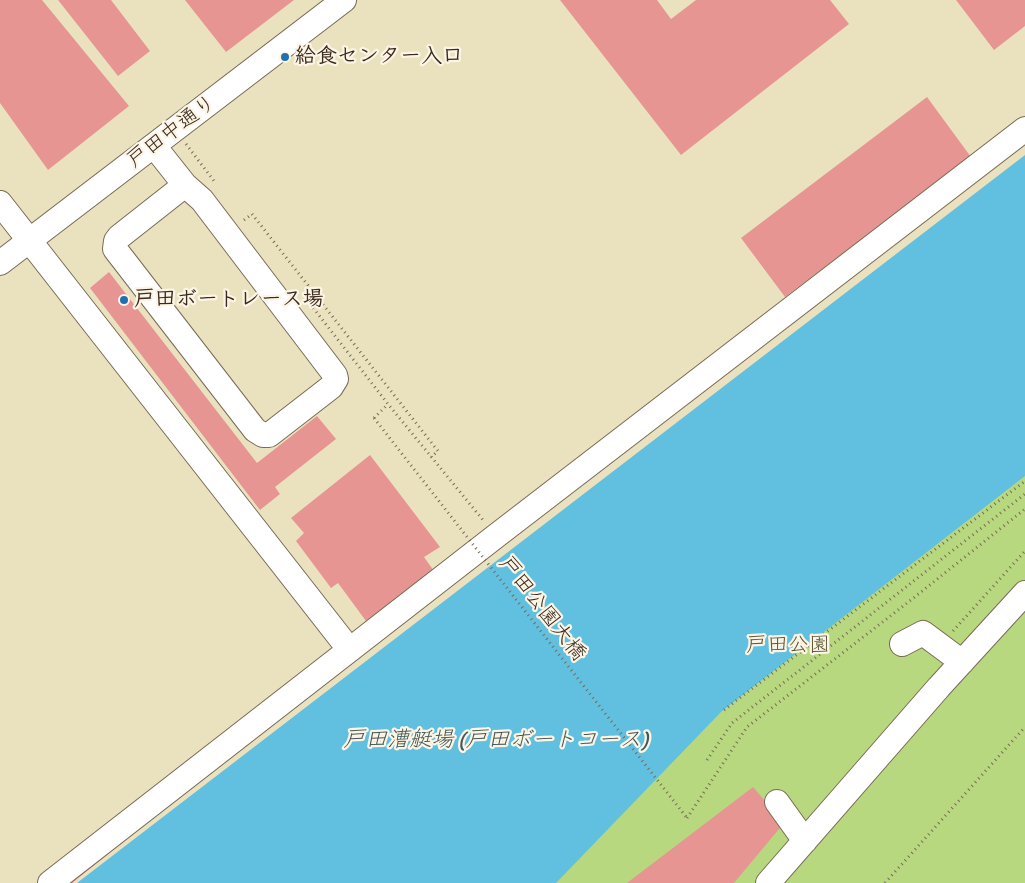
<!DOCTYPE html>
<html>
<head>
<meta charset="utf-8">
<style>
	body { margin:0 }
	canvas { display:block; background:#eae2bf }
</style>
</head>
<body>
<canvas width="1025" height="883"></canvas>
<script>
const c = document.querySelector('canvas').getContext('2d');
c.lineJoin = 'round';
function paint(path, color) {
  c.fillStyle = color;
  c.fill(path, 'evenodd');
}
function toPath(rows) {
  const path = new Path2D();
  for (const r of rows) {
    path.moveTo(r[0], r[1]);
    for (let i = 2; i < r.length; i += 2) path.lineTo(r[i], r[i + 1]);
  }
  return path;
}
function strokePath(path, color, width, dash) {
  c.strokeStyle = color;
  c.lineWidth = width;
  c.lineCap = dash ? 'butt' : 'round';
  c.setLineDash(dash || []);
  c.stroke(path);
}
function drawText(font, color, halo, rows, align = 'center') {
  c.font = font + ' Itim,"Klee One",sans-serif';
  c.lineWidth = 4.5;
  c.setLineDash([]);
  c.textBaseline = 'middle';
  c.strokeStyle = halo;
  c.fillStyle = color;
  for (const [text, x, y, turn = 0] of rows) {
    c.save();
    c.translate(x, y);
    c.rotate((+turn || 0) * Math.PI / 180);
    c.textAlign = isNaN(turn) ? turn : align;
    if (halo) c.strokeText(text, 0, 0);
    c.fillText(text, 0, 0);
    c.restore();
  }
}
paint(toPath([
	[1025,156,1025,883,113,883]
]), '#b7d87f');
paint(toPath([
	[1025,155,1025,476,722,711,556,883,77,883]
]), '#61c0df');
paint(toPath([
	[0,0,42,0,129,106,48,170,0,103],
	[58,0,111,0,150,51,118,76],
	[185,0,294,0,226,52],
	[560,0,657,0,671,19,696,0,830,0,849,24,681,155],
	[956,0,1025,0,1025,26,994,50],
	[927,97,971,157,785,297,741,238],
	[109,272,257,463,317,416,336,439,275,487,280,494,260,510,90,288],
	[370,455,440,547,424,557,434,571,366,621,338,583,331,588,296,541,304,533,291,518],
	[753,787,784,823,734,883,627,883],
	[122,833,127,839,72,883,60,883]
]), '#e79593');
const minor = toPath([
	[154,146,185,185,202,200,335,375,336,379,331,387,269,435,263,435,255,430,115,249,116,241,119,237,185,185],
	[0,203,349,649],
	[0,263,344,0],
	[902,644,923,633,962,662],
	[777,802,805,841],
	[50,883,496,536,1025,129],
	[768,883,939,687,1025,593]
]);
strokePath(minor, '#786a56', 26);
strokePath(toPath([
	[186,144,214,181],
	[244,220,252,214,438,451,431,457],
	[307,300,388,404,483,520],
	[374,418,388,404],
	[953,631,1025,551],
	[724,710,1025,481],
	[707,760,732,723,1025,494],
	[687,818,747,727,911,600,1025,509],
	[885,883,1025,727]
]), '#786a56', 3, [1, 4]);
strokePath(minor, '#fff', 24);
strokePath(toPath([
	[374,418,687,818]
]), '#786a56', 3, [1, 4]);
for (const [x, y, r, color] of [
	[285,57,5,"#1f6fb2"],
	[124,300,5,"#1f6fb2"]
]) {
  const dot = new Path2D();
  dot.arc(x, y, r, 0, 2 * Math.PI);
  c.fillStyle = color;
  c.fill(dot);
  strokePath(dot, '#fcf5e5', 2);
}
drawText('bold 21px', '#3b2a1e', '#fcf5e5', [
	["給食センター入口",295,57],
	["戸田ボートレース場",134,300]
], 'left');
drawText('21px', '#3b2a1e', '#fcf5e5', [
	["戸田中通り",172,132,-37],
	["戸田公園大橋",542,609,52]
]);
drawText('21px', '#5a5636', '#fcf5e5', [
	["戸田公園",788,646]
]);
drawText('italic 22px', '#465758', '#fcf5e5', [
	["戸田漕艇場 (戸田ボートコース)",496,740]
]);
</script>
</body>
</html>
